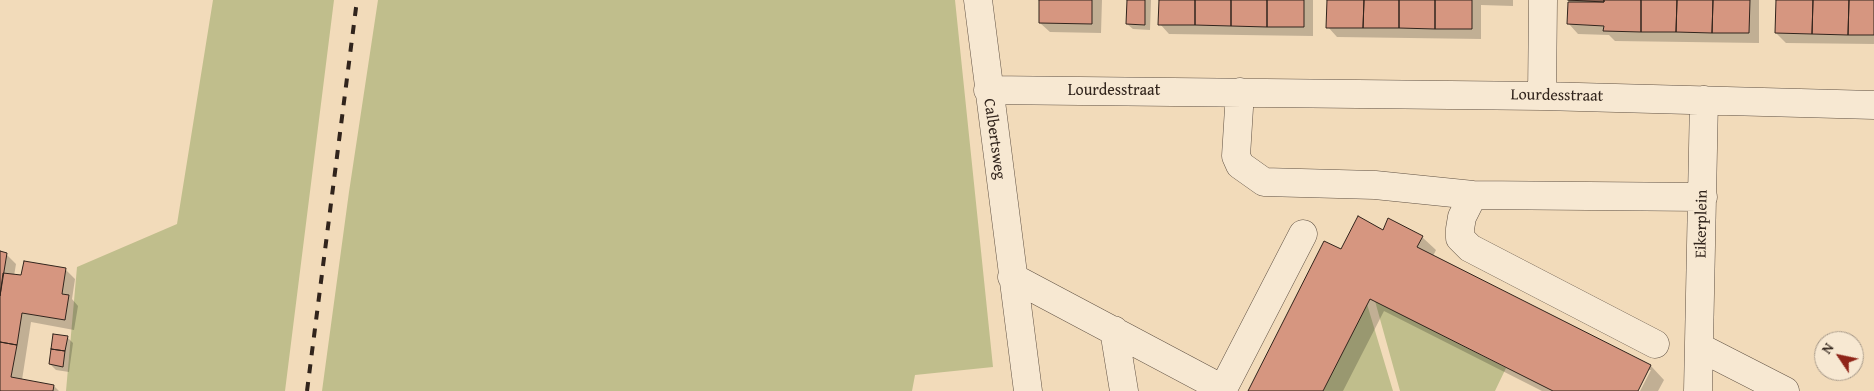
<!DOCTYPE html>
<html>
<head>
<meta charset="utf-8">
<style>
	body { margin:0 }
	#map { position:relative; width:1874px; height:391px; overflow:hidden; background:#f2dbba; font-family:"Gentium Book Plus",serif }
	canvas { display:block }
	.north { position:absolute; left:1814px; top:331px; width:50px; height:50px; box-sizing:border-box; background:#f7e8d2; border:1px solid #a89a89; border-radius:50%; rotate:304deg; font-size:14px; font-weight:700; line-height:20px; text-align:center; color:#31241c }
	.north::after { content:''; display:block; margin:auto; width:18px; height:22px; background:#8f2418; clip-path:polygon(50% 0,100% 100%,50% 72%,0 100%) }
</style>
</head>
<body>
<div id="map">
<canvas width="1874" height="391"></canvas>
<div class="north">N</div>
</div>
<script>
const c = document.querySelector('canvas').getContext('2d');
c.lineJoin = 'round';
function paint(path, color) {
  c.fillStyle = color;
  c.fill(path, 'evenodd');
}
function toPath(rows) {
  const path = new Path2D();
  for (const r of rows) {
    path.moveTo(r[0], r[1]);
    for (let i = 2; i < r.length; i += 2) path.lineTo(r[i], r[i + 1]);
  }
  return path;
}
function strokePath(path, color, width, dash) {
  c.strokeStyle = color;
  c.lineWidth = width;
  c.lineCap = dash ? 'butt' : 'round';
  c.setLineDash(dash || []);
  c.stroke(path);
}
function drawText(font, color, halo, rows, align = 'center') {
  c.font = font + ' "Gentium Book Plus",serif';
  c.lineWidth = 4;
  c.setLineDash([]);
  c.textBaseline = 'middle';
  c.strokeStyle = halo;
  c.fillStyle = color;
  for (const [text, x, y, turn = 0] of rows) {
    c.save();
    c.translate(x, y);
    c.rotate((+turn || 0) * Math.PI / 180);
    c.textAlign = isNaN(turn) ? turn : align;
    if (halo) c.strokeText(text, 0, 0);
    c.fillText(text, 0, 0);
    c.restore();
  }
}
paint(toPath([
	[213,0,334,0,285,391,66,391,77,267,177,224],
	[378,0,955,0,993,367,915,375,912,391,322,391,349,192],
	[1375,301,1506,368,1495,391,1400,391],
	[1367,304,1393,391,1323,391]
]), '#c0be8c');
paint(toPath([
	[1041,0,1102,0,1101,33,1050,32,1040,23],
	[1128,0,1151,0,1150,30,1133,29,1127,24],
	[1160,0,1313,0,1313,36,1169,34,1160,24],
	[1328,0,1513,0,1513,6,1481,5,1481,39,1337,37,1328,27],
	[1569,0,1759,0,1759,43,1615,41,1609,35,1578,34,1569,24],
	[1777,0,1874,0,1874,44,1786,43,1776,33],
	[1384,231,1422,237,1436,250,1433,256,1651,366,1664,380,1658,391,1640,391,1651,370,1648,370,1637,391,1542,391,1384,311,1343,391,1249,391,1341,251],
	[0,253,6,254,16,264,14,276,22,277,65,269,75,279,72,299,78,306,74,330,31,322,22,380,54,386,59,391,0,391],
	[67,337,73,343,69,372,56,370,50,364]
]), '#0003');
const building = toPath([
	[1039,0,1092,0,1092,24,1039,23,1039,0],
	[1127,0,1145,0,1145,25,1126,24,1127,0],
	[1159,0,1195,0,1195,25,1158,25,1159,0],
	[1195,0,1231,0,1231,26,1195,25,1195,0],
	[1231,0,1267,0,1267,27,1231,26,1231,0],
	[1267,0,1304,0,1304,27,1267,27,1267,0],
	[1327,0,1364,0,1363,28,1326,28,1327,0],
	[1364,0,1399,0,1399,28,1363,28,1364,0],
	[1399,0,1435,0,1435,29,1399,28,1399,0],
	[1435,0,1472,0,1472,29,1435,29,1435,0],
	[1568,0,1604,0,1604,2,1568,0],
	[1604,0,1641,0,1641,32,1603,31,1604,26,1567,24,1568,2,1604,2,1604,0],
	[1641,0,1677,0,1676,32,1641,32,1641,0],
	[1677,0,1713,0,1712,33,1676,32,1677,0],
	[1713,0,1750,0,1749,33,1712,33,1713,0],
	[1776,0,1813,0,1812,34,1775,33,1776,0],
	[1813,0,1849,0,1848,35,1812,34,1813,0],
	[1849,0,1874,0,1874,35,1848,35,1849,0],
	[1358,216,1383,230,1388,218,1423,236,1417,247,1651,365,1638,391,1553,391,1370,299,1323,391,1248,391,1324,241,1341,249,1358,216],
	[0,251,7,253,0,296,0,251],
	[24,261,66,268,62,294,69,295,65,320,22,313,17,345,0,342,0,296,3,273,21,275,24,261],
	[53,334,68,336,65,351,51,349,53,334],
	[0,342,17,345,11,377,54,385,53,391,0,391,0,342],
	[51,349,65,351,63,367,49,364,51,349]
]);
paint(building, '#d69680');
strokePath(building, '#31241c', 1);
const street = toPath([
	[978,0,1028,391],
	[988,90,1542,96,1874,105],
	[1240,92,1236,156,1240,165,1264,182,1375,185,1473,195,1703,197],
	[1542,96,1543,0],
	[1473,195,1462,217,1460,229,1460,238,1470,248,1655,344],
	[1012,277,1223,389,1303,234],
	[1114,330,1124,391],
	[1699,347,1785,391],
	[1698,391,1704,100]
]);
strokePath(street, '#615244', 29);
strokePath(street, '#f7e8d2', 28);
strokePath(toPath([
	[307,391,357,0]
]), '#31241c', 4, [9, 9]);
drawText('16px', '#31241c', '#f7e8d2', [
	["Lourdesstraat",1114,91],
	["Lourdesstraat",1557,96,1],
	["Calbertsweg",994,139,82],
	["Eikerplein",1702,224,-89]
]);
</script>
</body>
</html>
